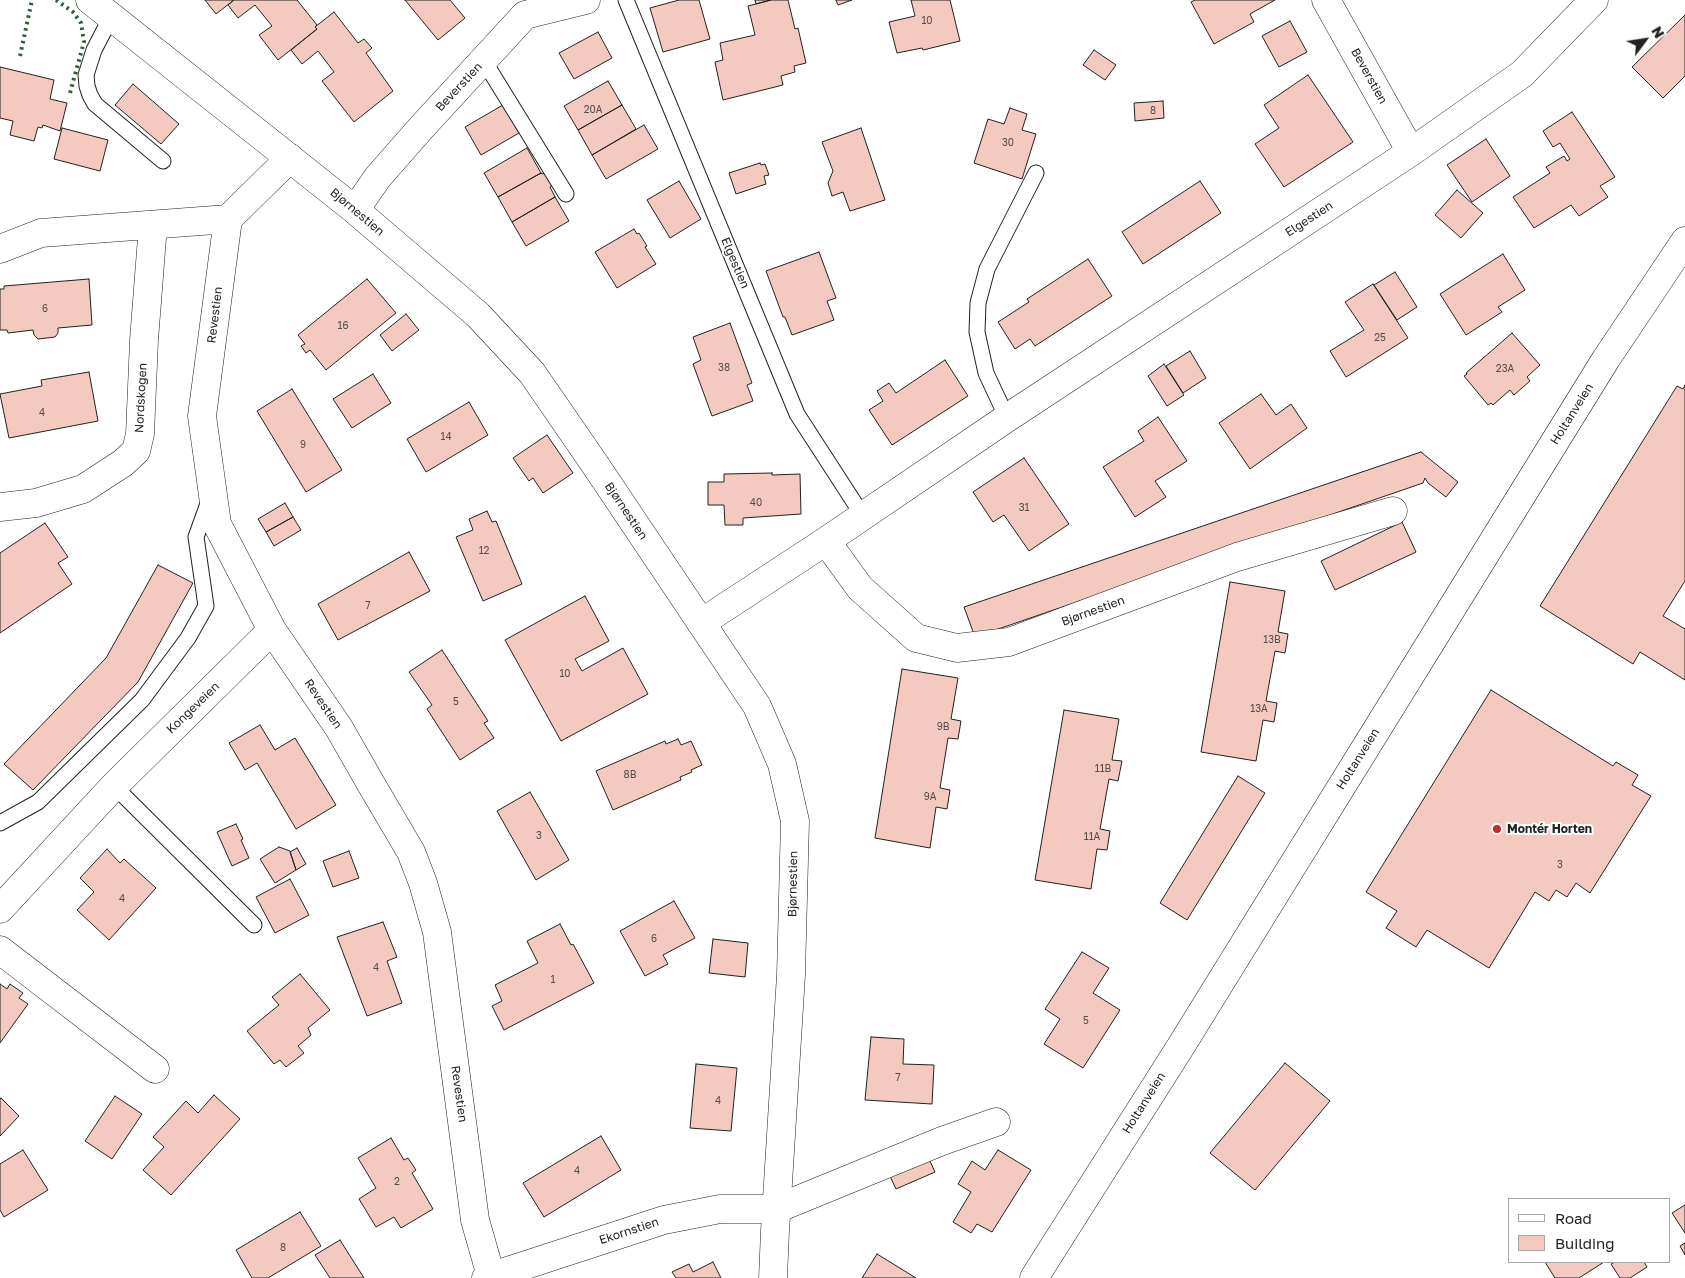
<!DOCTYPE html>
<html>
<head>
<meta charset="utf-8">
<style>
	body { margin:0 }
	#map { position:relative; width:1685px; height:1278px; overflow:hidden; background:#fff; font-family:"Golos Text",sans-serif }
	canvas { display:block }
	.legend { position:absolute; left:1508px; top:1198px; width:162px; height:65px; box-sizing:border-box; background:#fff; border:1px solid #a7a7a7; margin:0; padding:6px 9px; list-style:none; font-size:15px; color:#222 }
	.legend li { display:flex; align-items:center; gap:10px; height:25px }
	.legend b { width:25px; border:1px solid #a7a7a7 }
	.north { position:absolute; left:1620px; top:15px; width:50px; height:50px; -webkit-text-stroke:4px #fff; paint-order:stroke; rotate:59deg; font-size:14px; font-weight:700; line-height:20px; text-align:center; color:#222 }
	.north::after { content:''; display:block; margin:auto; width:18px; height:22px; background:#222; clip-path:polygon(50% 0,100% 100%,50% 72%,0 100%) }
</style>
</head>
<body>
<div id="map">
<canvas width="1685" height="1278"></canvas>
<ul class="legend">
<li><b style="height:6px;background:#fff"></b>Road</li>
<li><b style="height:14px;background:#f3c9c0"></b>Building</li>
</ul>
<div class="north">N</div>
</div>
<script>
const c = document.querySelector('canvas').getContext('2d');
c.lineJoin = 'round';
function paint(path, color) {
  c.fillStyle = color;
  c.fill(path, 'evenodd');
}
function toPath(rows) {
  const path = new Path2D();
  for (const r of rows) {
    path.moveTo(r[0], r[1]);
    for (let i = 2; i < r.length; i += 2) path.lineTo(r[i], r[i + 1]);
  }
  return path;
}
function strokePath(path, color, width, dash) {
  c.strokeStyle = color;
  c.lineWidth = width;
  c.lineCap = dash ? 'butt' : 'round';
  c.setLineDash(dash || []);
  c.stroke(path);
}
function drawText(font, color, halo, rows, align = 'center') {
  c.font = font + ' "Golos Text",sans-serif';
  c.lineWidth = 4;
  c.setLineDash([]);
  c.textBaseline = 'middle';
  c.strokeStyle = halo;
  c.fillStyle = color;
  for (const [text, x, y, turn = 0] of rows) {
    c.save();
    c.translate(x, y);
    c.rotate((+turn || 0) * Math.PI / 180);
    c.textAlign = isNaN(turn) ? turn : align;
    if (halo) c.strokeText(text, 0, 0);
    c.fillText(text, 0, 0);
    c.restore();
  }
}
const building = toPath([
	[205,0,234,0,216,14,205,0],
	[234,0,297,0,317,25,315,27,317,29,278,60,259,35,272,26,255,5,238,18,228,5,234,0],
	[405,0,450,0,465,18,438,40,405,0],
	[679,0,699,0,710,39,663,52,650,8,679,0],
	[755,0,771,0,756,4,755,0],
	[771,0,788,0,795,29,798,28,806,63,794,66,795,72,781,76,783,85,723,100,715,62,723,60,720,43,755,35,748,6,771,0],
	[836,0,852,0,838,5,836,0],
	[911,0,950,0,960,41,923,50,922,48,897,53,889,22,915,16,911,0],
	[1195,0,1275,0,1250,14,1254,22,1214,44,1191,2,1195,0],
	[334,12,358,43,364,39,372,48,366,53,393,91,354,122,322,81,334,72,318,51,302,64,291,50,317,29,315,27,334,12],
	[1685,15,1685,76,1663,98,1632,67,1685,15],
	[1290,21,1307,52,1279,67,1262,36,1290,21],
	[598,32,612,58,574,79,559,53,598,32],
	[1094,50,1116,65,1105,80,1083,65,1094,50],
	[0,67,54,80,50,99,67,103,60,131,43,125,42,128,38,127,34,141,10,135,13,121,0,118,0,67],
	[1308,75,1353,142,1284,187,1255,144,1279,128,1264,105,1308,75],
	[608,81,622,105,578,130,564,106,608,81],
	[133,84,179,124,161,144,115,105,133,84],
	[1163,101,1164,118,1135,121,1134,103,1163,101],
	[503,105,519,133,481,155,465,127,503,105],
	[622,105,636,129,592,155,578,130,622,105],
	[1010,108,1027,114,1022,130,1036,134,1022,179,974,163,988,119,1004,124,1010,108],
	[1572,112,1615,177,1600,186,1608,197,1579,216,1571,205,1534,228,1513,197,1550,173,1546,167,1564,156,1567,161,1570,159,1560,143,1553,147,1543,131,1572,112],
	[644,125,658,149,606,179,592,155,644,125],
	[62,128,108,140,100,171,54,159,62,128],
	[861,128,885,200,850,211,843,192,832,196,828,183,833,171,822,142,861,128],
	[1486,139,1510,176,1472,202,1447,165,1486,139],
	[527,148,541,173,498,197,484,173,527,148],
	[760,163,761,165,765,164,769,175,764,176,766,184,736,194,729,173,760,163],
	[541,173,542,174,545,173,553,185,550,187,555,197,512,222,498,197,541,173],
	[679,181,701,219,670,238,647,200,679,181],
	[1200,181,1221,213,1143,264,1122,232,1200,181],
	[1457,190,1483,213,1461,238,1435,215,1457,190],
	[555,197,569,221,526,246,512,222,555,197],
	[634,229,637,234,639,233,647,246,645,247,656,264,617,288,595,252,634,229],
	[819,252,836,298,827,301,834,320,792,335,785,317,783,317,766,271,819,252],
	[1503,254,1525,290,1498,307,1502,312,1466,335,1440,294,1503,254],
	[1088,259,1112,296,1035,346,1030,339,1015,349,998,322,1029,302,1027,299,1088,259],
	[1395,272,1417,307,1397,320,1374,285,1395,272],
	[89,279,92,325,58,328,58,333,55,337,38,339,34,335,33,330,8,333,7,330,0,330,0,289,4,289,4,286,89,279],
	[367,279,396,313,326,370,310,350,306,353,301,346,305,344,298,335,367,279],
	[1373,284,1408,338,1346,377,1330,351,1364,330,1345,302,1373,284],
	[406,314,419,330,392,351,380,335,406,314],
	[730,323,752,383,747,385,753,401,712,416,693,364,701,360,693,337,730,323],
	[1512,333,1540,365,1527,377,1530,381,1514,395,1510,390,1493,405,1491,403,1488,405,1464,376,1467,374,1466,373,1512,333],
	[1190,351,1206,378,1183,393,1166,366,1190,351],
	[945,360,968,396,892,445,869,410,883,401,877,391,889,383,896,393,945,360],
	[1164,364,1184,395,1167,406,1148,376,1164,364],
	[89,372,98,421,9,438,0,394,42,386,41,380,89,372],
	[373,374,391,403,352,428,333,399,373,374],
	[1685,385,1685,581,1663,616,1685,629,1685,680,1640,652,1633,664,1540,606,1677,386,1683,389,1685,385],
	[292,389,342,470,306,492,257,411,292,389],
	[1261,394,1276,415,1291,404,1307,428,1250,469,1219,423,1261,394],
	[469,402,488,435,426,472,407,439,469,402],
	[1158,417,1187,461,1155,481,1166,497,1135,517,1103,467,1144,441,1138,431,1158,417],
	[547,435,573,473,543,493,533,478,529,481,513,458,547,435],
	[1421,452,1458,482,1446,497,1428,483,1425,478,1423,483,975,637,964,607,1421,452],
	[1024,458,1069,524,1029,551,1004,515,993,522,973,492,1024,458],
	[772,473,772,475,800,474,801,514,743,518,743,525,725,525,724,505,708,505,708,482,724,482,724,474,772,473],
	[285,503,293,517,266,532,258,519,285,503],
	[487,511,492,522,496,521,522,584,483,601,456,537,473,530,469,519,487,511],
	[293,517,301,530,274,546,266,532,293,517],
	[1402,522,1416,552,1335,590,1321,561,1402,522],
	[45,523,68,557,58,563,72,584,0,633,0,553,45,523],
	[409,552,430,591,338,640,318,604,409,552],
	[158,565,193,583,138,682,33,790,4,764,106,658,158,565],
	[1230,582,1285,591,1278,632,1288,634,1285,653,1275,651,1266,701,1277,703,1274,722,1263,720,1256,761,1201,752,1230,582],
	[585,596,609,641,575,659,582,671,623,648,648,694,561,741,505,640,585,596],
	[442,650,488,721,484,723,494,738,460,760,427,709,432,705,409,672,442,650],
	[902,669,958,678,951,719,961,721,958,739,948,738,940,788,950,790,947,809,936,807,930,848,875,838,902,669],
	[1491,690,1613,766,1616,762,1638,775,1632,785,1651,796,1590,893,1576,883,1567,897,1556,890,1549,901,1535,892,1489,968,1427,930,1416,947,1386,928,1397,911,1366,892,1491,690],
	[1064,710,1119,719,1112,760,1122,761,1118,781,1109,779,1100,829,1110,831,1107,850,1097,849,1091,889,1035,880,1064,710],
	[260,725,275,750,295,738,336,805,296,829,257,763,245,770,229,743,260,725],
	[678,739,681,745,691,741,702,765,691,770,692,772,680,777,681,780,613,810,596,771,665,741,666,744,678,739],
	[1238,776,1265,793,1187,920,1160,903,1238,776],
	[530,792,569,860,536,880,497,811,530,792],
	[236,824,243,839,241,840,249,858,232,866,217,832,236,824],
	[279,847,290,851,296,870,275,883,260,859,279,847],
	[297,848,306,864,296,870,290,852,297,848],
	[107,849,120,863,124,859,156,888,109,940,77,910,94,892,80,878,107,849],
	[349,851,359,878,333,887,323,861,349,851],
	[290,879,309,915,275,933,256,897,290,879],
	[674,901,695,938,663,955,668,964,645,976,620,931,674,901],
	[383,922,397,957,387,961,402,1003,367,1016,337,937,383,922],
	[560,924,571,945,573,944,594,983,504,1030,492,1006,502,1001,495,985,538,963,527,941,560,924],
	[713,939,748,943,745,977,709,973,713,939],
	[1082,952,1109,968,1093,993,1120,1010,1083,1068,1044,1044,1060,1019,1045,1009,1082,952],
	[300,974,330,1010,308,1028,311,1035,298,1046,304,1053,286,1067,280,1060,274,1064,247,1031,279,1005,272,997,300,974],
	[0,984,7,989,10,984,23,993,19,998,28,1004,0,1043,0,984],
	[871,1037,904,1039,903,1064,934,1065,932,1104,865,1100,871,1037],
	[1285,1063,1330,1101,1255,1190,1210,1153,1285,1063],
	[696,1064,737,1068,731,1131,690,1128,696,1064],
	[214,1095,240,1119,171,1195,143,1170,164,1147,153,1137,186,1101,198,1113,214,1095],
	[115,1096,142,1114,112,1159,85,1141,115,1096],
	[1,1098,19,1116,0,1136,0,1099,1,1098],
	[601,1136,621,1170,544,1217,523,1183,601,1136],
	[391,1138,404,1160,408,1158,416,1170,412,1173,433,1209,401,1228,394,1217,376,1227,359,1199,376,1188,358,1158,391,1138],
	[23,1150,48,1190,4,1217,0,1210,0,1164,23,1150],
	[998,1150,1031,1170,992,1232,977,1224,971,1233,953,1222,971,1192,958,1184,972,1161,985,1170,998,1150],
	[929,1159,935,1172,896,1189,889,1174,929,1159],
	[1685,1205,1685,1233,1672,1213,1685,1205],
	[300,1212,321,1246,268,1278,252,1278,236,1250,300,1212],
	[340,1240,364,1278,330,1278,315,1255,340,1240],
	[1685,1243,1685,1255,1680,1246,1685,1243],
	[877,1254,916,1278,862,1278,877,1254],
	[713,1262,721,1278,676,1278,672,1272,689,1264,693,1272,713,1262],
	[1545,1262,1604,1262,1579,1278,1555,1278,1545,1262],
	[1615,1262,1644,1262,1647,1267,1630,1278,1620,1278,1611,1264,1615,1262]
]);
paint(building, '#f3c9c0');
strokePath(building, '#222', 1);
const lane = toPath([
	[626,0,797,414,863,516],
	[111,17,94,50,86,75,87,86,90,95,95,104,163,161],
	[484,61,566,194],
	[1007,418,986,373,977,332,978,303,987,269,1036,173],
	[114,786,254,925],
	[0,823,38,802,142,700,188,638,206,606,196,537,209,501]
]);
const street = toPath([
	[1326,0,1411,152],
	[290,158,228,219,202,416,217,524,272,630,339,728,371,784,411,852,423,883,437,932,475,1220,491,1276],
	[355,210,378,177,421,128,525,15,586,0],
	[0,249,41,233,228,219],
	[0,507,36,503,83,489,123,463,136,451,140,434,144,340,153,225],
	[826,541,860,588,916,638,957,648,1009,642,1237,557,1393,511],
	[701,623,826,541,1007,418,1411,152,1522,74,1594,0],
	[0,909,114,786,272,630],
	[0,950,155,1069],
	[486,1278,664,1220,720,1209,776,1209,942,1141,996,1122]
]);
const secondary = toPath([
	[90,0,355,210,478,315,532,373,594,463,757,706,782,764,795,821,791,975,775,1231,773,1278],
	[1034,1278,1181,1046,1606,359,1685,241]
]);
strokePath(lane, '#222', 17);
strokePath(street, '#222', 29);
strokePath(secondary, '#222', 29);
strokePath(lane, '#fff', 15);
strokePath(street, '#fff', 28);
strokePath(secondary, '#fff', 28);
strokePath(toPath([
	[56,0,73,12,81,23,84,42,70,93],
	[20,56,32,0]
]), '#2f5e38', 4, [2.5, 4]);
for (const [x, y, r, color] of [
	[1497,829,5,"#c62828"]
]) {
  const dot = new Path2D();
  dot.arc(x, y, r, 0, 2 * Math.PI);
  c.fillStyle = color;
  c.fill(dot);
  strokePath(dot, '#fff', 2);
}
drawText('10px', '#564c4a', null, [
	["10",927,21],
	["20A",593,110],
	["8",1153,111],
	["30",1008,143],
	["6",45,309],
	["16",343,326],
	["25",1380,338],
	["38",724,368],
	["23A",1505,369],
	["4",42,413],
	["14",446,437],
	["9",303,445],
	["40",756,503],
	["31",1024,508],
	["12",484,551],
	["7",368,606],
	["13B",1272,640],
	["10",565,674],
	["5",456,702],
	["13A",1259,709],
	["9B",943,727],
	["11B",1103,769],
	["8B",630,775],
	["9A",930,797],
	["3",539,836],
	["11A",1092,837],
	["3",1560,865],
	["4",122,899],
	["6",654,939],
	["4",376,968],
	["1",553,980],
	["5",1086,1021],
	["7",898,1078],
	["4",718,1101],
	["4",577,1171],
	["2",397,1182],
	["8",283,1248]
]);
drawText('12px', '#222', '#fff', [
	["Beverstien",1369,76,61],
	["Beverstien",459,87,-47],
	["Bjørnestien",357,212,40],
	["Elgestien",1309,219,-33],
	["Elgestien",735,263,67],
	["Revestien",215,315,-83],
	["Nordskogen",141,398,-87],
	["Holtanveien",1572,414,-58],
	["Bjørnestien",626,511,56],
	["Bjørnestien",1093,611,-20],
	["Revestien",323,704,56],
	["Kongeveien",193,708,-44],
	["Holtanveien",1358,759,-58],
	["Bjørnestien",793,884,-89],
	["Revestien",459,1094,82],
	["Holtanveien",1144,1103,-58],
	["Ekornstien",629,1231,-18]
]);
drawText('bold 12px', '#222', '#fff', [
	["Montér Horten",1507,829]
], 'left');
</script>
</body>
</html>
